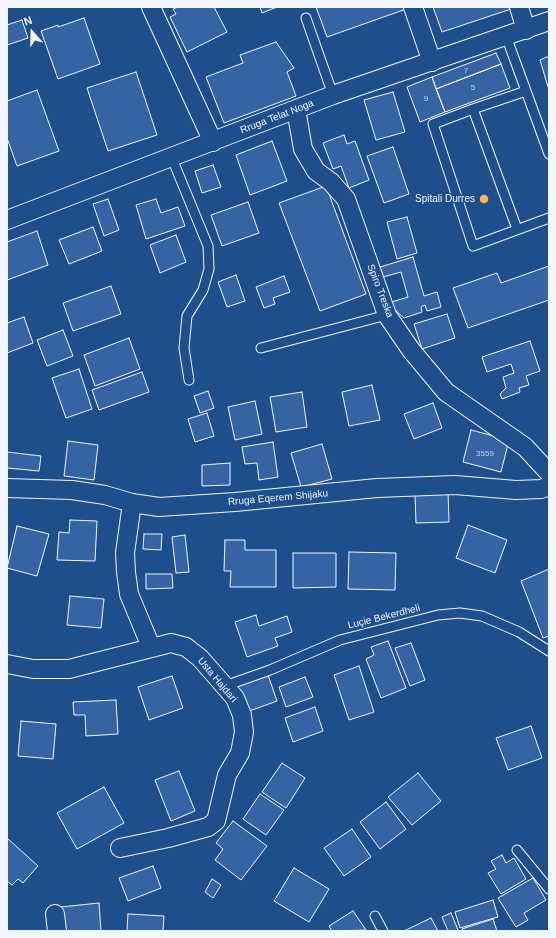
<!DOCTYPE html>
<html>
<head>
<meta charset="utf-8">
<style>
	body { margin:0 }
	#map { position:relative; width:556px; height:938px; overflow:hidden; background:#1f4e8c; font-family:Arial,sans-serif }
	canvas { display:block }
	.frame { position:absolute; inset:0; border:8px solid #f2f6ff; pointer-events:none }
	.north { position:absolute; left:12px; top:12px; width:40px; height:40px; -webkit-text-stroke:3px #1f4e8c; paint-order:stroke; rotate:340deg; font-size:11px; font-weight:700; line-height:16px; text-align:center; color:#f2f6ff }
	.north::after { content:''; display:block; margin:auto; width:14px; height:18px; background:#f2f6ff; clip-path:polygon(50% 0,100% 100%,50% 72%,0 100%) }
</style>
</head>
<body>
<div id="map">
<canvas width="556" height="938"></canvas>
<div class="frame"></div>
<div class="north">N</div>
</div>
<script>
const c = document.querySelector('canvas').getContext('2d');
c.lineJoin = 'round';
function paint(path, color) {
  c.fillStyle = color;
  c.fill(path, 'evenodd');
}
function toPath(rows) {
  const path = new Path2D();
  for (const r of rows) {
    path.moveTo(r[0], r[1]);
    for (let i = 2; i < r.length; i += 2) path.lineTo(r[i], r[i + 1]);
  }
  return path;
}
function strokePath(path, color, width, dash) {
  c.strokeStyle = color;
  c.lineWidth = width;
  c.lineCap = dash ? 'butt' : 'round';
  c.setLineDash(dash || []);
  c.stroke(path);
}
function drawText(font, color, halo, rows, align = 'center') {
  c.font = font + ' Arial,sans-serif';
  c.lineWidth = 3;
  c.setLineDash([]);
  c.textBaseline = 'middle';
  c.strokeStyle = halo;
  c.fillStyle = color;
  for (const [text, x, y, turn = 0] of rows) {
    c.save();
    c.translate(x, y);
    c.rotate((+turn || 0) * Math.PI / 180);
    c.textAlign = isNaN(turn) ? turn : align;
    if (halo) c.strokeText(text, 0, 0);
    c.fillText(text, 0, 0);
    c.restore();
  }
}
const building = toPath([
	[178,7,214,7,227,32,187,52,170,17,176,14,173,9,178,7],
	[260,7,277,7,262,13,260,7],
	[316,7,409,7,409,8,327,37,316,7],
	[433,7,510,7,511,9,442,32,433,7],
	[84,18,100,64,58,79,41,31,58,25,58,27,84,18],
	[22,20,28,38,7,45,7,25,22,20],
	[276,42,294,68,287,72,296,96,224,123,206,77,243,63,240,55,276,42],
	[496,53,501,64,436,89,432,77,496,53],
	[549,56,549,87,548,87,540,60,549,56],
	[501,64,510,88,445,112,436,89,501,64],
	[136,72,157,135,108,151,87,88,136,72],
	[432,77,445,112,420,122,407,87,432,77],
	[37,90,59,151,17,166,7,138,7,101,37,90],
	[393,92,405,132,376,140,364,100,393,92],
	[344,135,347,144,355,141,369,180,349,188,341,166,333,169,323,143,344,135],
	[272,141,287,181,250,195,236,155,272,141],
	[393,147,409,194,384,203,367,156,393,147],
	[213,165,221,187,202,193,195,171,213,165],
	[326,186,366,294,320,311,279,203,326,186],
	[108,199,119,230,104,236,93,204,108,199],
	[156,199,161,213,178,207,185,226,146,239,136,205,156,199],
	[248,202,259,233,222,246,211,215,248,202],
	[407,217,417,253,397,259,387,222,407,217],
	[93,227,102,251,69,264,59,240,93,227],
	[37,231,48,265,7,280,7,242,37,231],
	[176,235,186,262,160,273,150,245,176,235],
	[413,257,424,296,437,292,441,307,427,311,425,305,421,307,422,312,404,318,394,309,392,302,408,297,401,272,383,277,380,267,413,257],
	[549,266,549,300,468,328,453,288,497,273,501,283,549,266],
	[236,275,245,301,227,307,218,282,236,275],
	[284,276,290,292,273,298,275,304,264,308,256,287,284,276],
	[111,286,121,314,73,331,63,303,111,286],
	[447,314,455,338,422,349,414,324,447,314],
	[24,317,33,343,7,353,7,323,24,317],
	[63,330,73,356,47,366,37,340,63,330],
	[129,338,140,369,95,386,84,355,129,338],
	[530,341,540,371,526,376,529,385,519,388,520,392,502,399,500,394,506,388,503,377,514,373,511,364,487,372,482,357,530,341],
	[79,369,92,409,66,418,52,378,79,369],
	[142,372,149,392,99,410,92,390,142,372],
	[372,385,380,420,349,426,342,392,372,385],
	[208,391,214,408,200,413,194,396,208,391],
	[302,392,307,427,276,432,270,397,302,392],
	[255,401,262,434,235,440,228,407,255,401],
	[433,403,442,428,414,439,404,414,433,403],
	[207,413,214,436,195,442,188,419,207,413],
	[471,430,509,440,501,472,463,462,471,430],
	[68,441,98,445,94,480,64,476,68,441],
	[273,442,278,477,259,480,257,463,245,464,242,447,273,442],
	[322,444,332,479,301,487,291,453,322,444],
	[7,452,41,456,39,471,7,468,7,452],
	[230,463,230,485,202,486,202,465,230,463],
	[448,492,449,522,416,523,415,494,448,492],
	[70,520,97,521,95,561,57,560,59,532,69,533,70,520],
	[468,525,507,540,495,573,456,558,468,525],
	[17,526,49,534,37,576,7,568,17,526],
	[144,534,162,534,161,550,143,549,144,534],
	[185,535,189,572,176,573,172,537,185,535],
	[225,540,245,540,245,550,276,550,276,587,230,587,231,571,224,571,225,540],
	[349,552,396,553,395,590,348,589,349,552],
	[293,553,336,553,336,587,293,588,293,553],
	[549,569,549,636,543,638,521,581,549,569],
	[146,574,172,574,173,588,146,589,146,574],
	[70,596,104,599,101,628,67,625,70,596],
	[256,615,259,626,287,616,292,632,275,638,278,646,247,657,235,622,256,615],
	[388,641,406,688,381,698,366,659,374,655,371,647,388,641],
	[411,643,425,680,410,686,395,648,411,643],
	[359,666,374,712,349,720,334,675,359,666],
	[268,675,277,701,244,713,235,687,268,675],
	[172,676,183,708,149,720,138,687,172,676],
	[305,677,313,697,286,707,279,687,305,677],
	[116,700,118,734,86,736,85,715,74,715,73,702,116,700],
	[315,707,323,731,293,742,285,718,315,707],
	[21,721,56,724,53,759,18,756,21,721],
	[531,726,542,758,508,770,496,738,531,726],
	[282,763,305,778,286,808,262,792,282,763],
	[179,771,195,811,171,821,155,780,179,771],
	[418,773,441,801,412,825,388,797,418,773],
	[104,787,124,823,77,849,57,813,104,787],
	[260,794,284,810,266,835,243,819,260,794],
	[386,802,406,829,380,849,360,822,386,802],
	[233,821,267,846,241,880,215,860,223,849,216,843,233,821],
	[352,829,371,857,344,876,324,848,352,829],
	[7,838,38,866,23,883,18,879,12,885,7,881,7,838],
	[502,855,506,863,514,858,526,879,501,894,488,873,496,869,491,861,502,855],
	[153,866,161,888,128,901,119,878,153,866],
	[294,868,329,889,309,922,274,901,294,868],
	[533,878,546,900,524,913,528,920,516,927,498,898,533,878],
	[212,879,221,885,213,898,205,892,212,879],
	[493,900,498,917,460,928,455,912,493,900],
	[99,903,101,931,63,931,61,907,99,903],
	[353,911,366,930,332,931,329,926,353,911],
	[451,913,458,930,456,931,448,931,442,917,451,913],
	[128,914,164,916,163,931,127,931,128,914],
	[431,918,438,931,404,931,431,918],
	[493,919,497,931,463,931,462,929,493,919]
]);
paint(building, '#3563a3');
strokePath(building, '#f2f6ff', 1);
const service = toPath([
	[306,18,333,95],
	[506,36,549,154],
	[473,109,433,124,473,246,549,218],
	[171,156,208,246,209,269,203,290,187,316,184,348,189,380],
	[517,229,473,109,526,91],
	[261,348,387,315],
	[225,686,270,670,340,640,438,615,460,613,482,616,519,632,549,651],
	[517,850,549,889],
	[375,916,383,931]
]);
const minor = toPath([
	[151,7,213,142],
	[413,7,432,62],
	[519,7,526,30],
	[296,109,303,149,316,171,331,182,346,199,387,315,411,350,446,392,525,447,549,473],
	[7,220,333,95,549,21],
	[7,488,72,490,105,495,132,503,159,507,235,502,377,488,455,485,516,490,541,489,549,486],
	[132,503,125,553,126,572,129,594,151,647],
	[7,664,33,669,69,669,171,643,186,647,200,658,235,698,242,715,244,732,240,753,227,775,216,821,208,827,168,838,120,848],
	[55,914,57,931]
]);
strokePath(service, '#f2f6ff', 11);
strokePath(minor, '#f2f6ff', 20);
strokePath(service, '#1f4e8c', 9);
strokePath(minor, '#1f4e8c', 18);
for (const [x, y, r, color] of [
	[484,199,5,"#ffb74d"]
]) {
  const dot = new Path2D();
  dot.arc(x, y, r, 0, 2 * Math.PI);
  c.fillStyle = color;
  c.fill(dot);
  strokePath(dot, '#1f4e8c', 1.5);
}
drawText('8px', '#c3d1e8', null, [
	["7",466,71],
	["5",473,88],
	["9",426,99],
	["3559",485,454]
]);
drawText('10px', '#f2f6ff', '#1f4e8c', [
	["Rruga Telat Noga",277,117,-21],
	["Spiro Treska",380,291,69],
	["Rruga Eqerem Shijaku",278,498,-5],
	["Luçie Bekerdheli",384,617,-14],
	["Usta Hajdari",217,680,50]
]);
drawText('10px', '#f2f6ff', '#1f4e8c', [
	["Spitali Durres",475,199]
], 'right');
</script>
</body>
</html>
